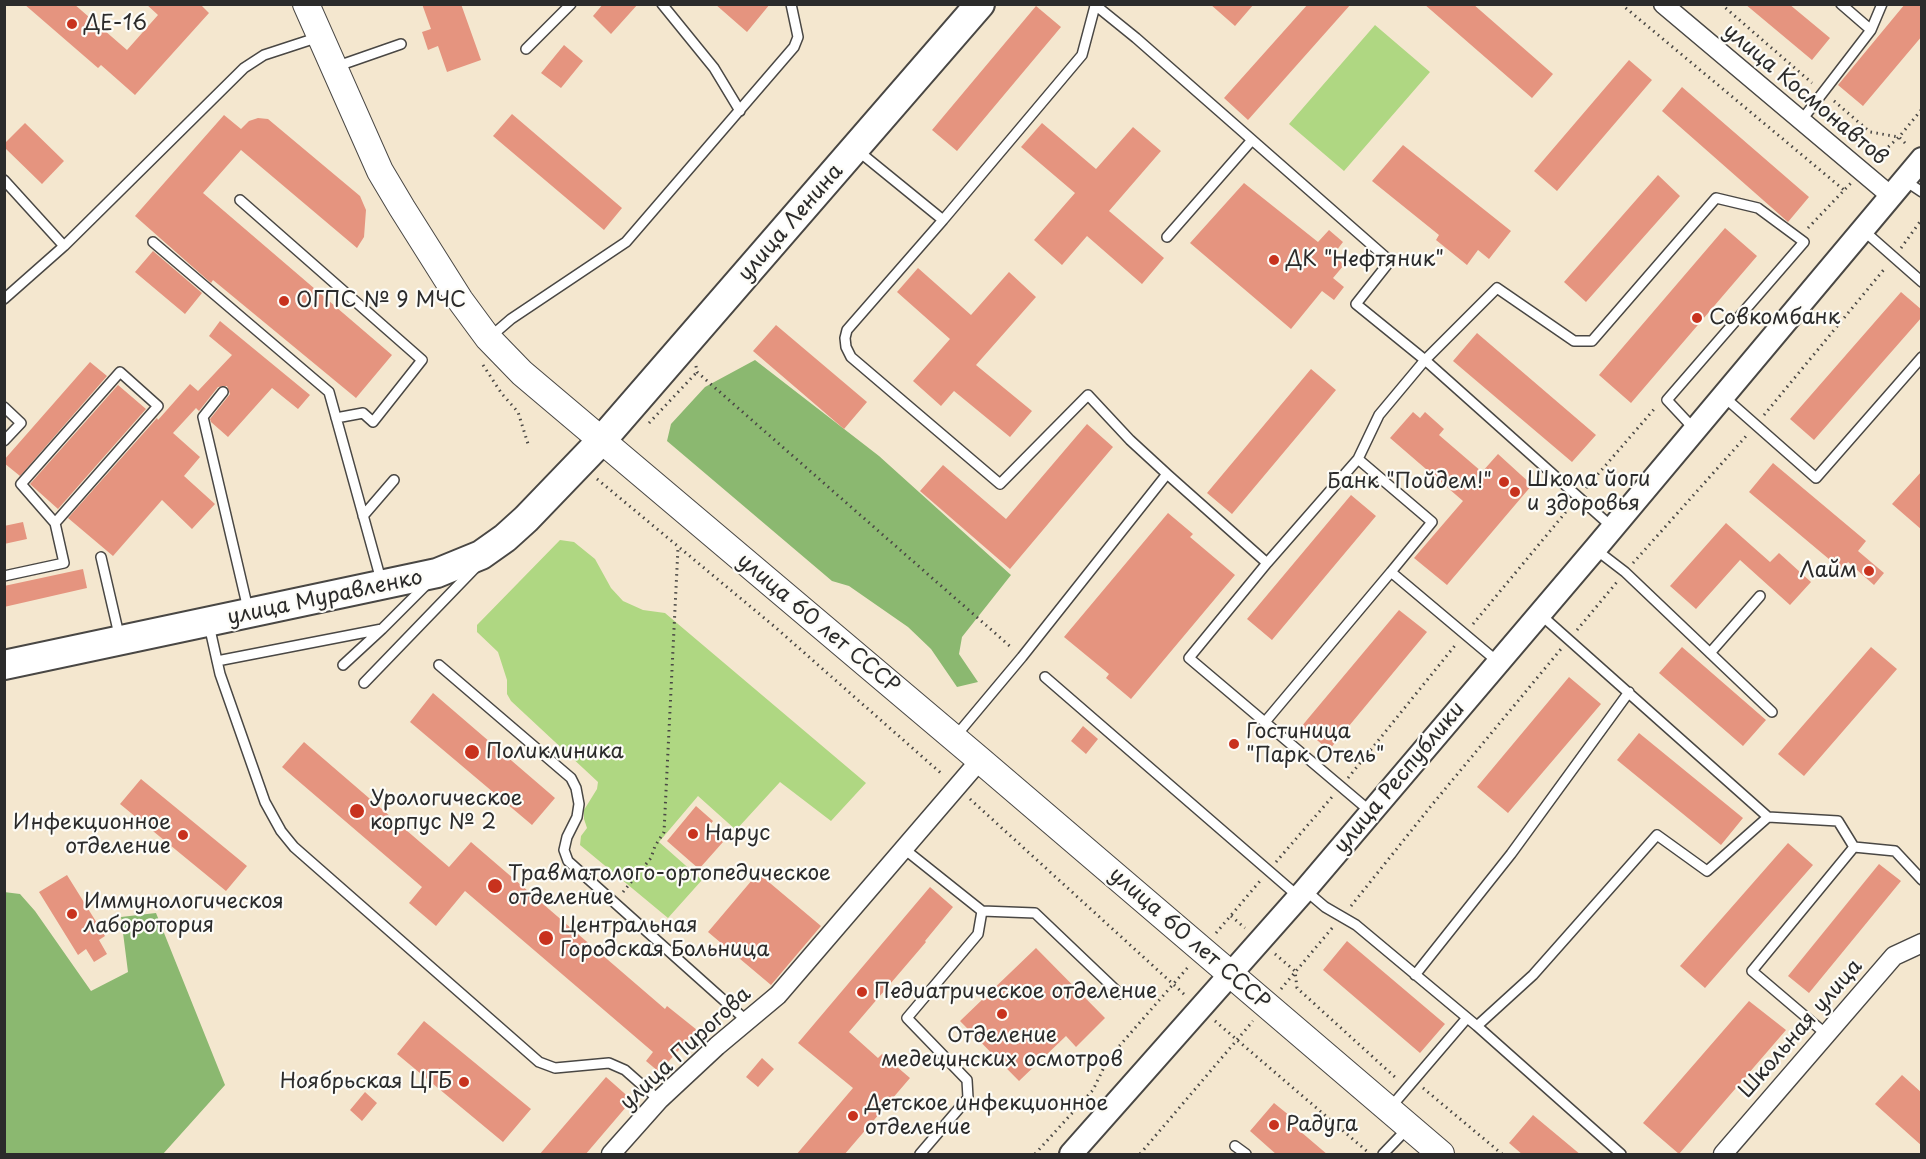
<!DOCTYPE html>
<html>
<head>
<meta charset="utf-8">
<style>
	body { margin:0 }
	#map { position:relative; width:1926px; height:1159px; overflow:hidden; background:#f4e7cf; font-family:"Playpen Sans",sans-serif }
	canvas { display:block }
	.frame { position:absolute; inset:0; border:6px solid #2b2b2b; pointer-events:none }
</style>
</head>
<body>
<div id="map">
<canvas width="1926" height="1159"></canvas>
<div class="frame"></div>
</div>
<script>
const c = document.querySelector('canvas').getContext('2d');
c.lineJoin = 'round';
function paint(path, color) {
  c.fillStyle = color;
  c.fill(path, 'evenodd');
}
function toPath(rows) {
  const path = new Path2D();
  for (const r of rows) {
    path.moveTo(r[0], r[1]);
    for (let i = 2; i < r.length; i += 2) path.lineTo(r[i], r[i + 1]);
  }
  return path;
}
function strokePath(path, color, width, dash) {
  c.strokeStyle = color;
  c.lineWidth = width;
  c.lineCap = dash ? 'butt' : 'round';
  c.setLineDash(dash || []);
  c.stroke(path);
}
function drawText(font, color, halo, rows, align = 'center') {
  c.font = font + ' "Playpen Sans",sans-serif';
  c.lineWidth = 4.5;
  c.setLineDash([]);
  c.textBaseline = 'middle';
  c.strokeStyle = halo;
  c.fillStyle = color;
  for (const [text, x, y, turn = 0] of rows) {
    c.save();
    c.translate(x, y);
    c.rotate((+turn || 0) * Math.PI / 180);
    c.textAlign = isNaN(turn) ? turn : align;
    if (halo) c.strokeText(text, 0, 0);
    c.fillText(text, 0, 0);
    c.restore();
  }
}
paint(toPath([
	[1375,25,1430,72,1344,171,1289,124],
	[560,540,574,542,595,559,611,588,623,601,643,610,665,613,866,783,831,821,780,782,736,830,698,796,659,842,702,880,668,918,580,845,581,836,587,828,584,819,584,810,597,789,598,782,511,701,507,694,507,680,498,652,477,632,477,625]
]), '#afd782');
paint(toPath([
	[755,360,879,456,1011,575,962,637,959,654,978,682,957,687,931,649,908,627,849,586,832,581,667,441,671,424,705,387],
	[4,892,20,894,35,911,91,991,128,972,121,917,156,913,225,1085,163,1154,5,1154]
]), '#8bb870');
paint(toPath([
	[24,4,74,4,127,50,158,15,146,4,200,4,209,13,135,95,101,65,98,68],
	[422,4,461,4,481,60,447,72,438,46,428,50,422,32,431,29],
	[603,4,638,4,611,34,593,16],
	[715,4,770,4,747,32],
	[1210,4,1254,4,1235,26],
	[1308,4,1351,4,1248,120,1224,98],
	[1424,4,1473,4,1553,74,1532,98],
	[1745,4,1789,4,1830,38,1812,60],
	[1905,4,1922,4,1922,36,1863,106,1838,85],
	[1036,6,1061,27,957,151,932,130],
	[564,45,583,61,561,88,541,73],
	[1629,60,1652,80,1557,191,1534,171],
	[1682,87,1809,197,1788,222,1662,111],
	[512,114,622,208,604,230,493,136],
	[224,115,241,129,249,121,258,118,268,119,360,196,366,210,364,237,357,248,241,150,203,193,392,355,356,398,213,280,211,283,135,216],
	[25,123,64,161,42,184,4,147,4,144],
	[1042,123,1096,169,1133,127,1161,151,1109,211,1164,258,1142,284,1087,236,1062,265,1034,240,1075,193,1021,147],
	[1403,145,1511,231,1489,259,1478,250,1467,265,1436,240,1439,235,1372,181],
	[1658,175,1680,196,1586,302,1564,282],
	[1244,183,1318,242,1329,230,1343,242,1333,255,1344,265,1333,278,1344,287,1334,300,1322,291,1291,329,1190,243],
	[1725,228,1757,256,1631,403,1599,375],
	[153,251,202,293,185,314,135,272],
	[918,268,971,315,1009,272,1036,297,976,365,1032,411,1010,437,954,391,941,406,913,381,950,339,897,292],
	[1901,292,1922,310,1922,317,1814,440,1790,419],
	[220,321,310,395,298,409,272,388,228,437,211,422,210,419,230,394,227,386,218,387,199,411,196,408,173,433,200,457,184,476,215,504,192,529,162,500,113,556,68,518,157,418,158,420,190,384,198,391,232,355,209,336],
	[776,325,867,402,844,429,753,351],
	[1477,333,1596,435,1572,462,1453,361],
	[90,362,107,376,20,476,4,463,4,460],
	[1311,369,1336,390,1232,514,1207,493],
	[118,385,146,409,58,509,30,484],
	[1413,412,1420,418,1425,412,1444,429,1439,435,1482,472,1498,454,1532,485,1447,585,1414,558,1463,501,1390,438],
	[1087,424,1113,447,1010,569,920,491,943,465,1006,519],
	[1773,463,1866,541,1858,551,1884,573,1874,585,1848,562,1842,570,1749,492],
	[1922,471,1922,530,1892,504],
	[1351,495,1376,516,1272,640,1247,619],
	[1168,513,1193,534,1190,537,1235,575,1131,699,1106,678,1109,674,1064,637],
	[23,522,27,539,4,544,4,526],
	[1726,523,1770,562,1779,553,1811,582,1790,605,1740,560,1696,609,1670,586],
	[83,569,87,588,4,607,4,586],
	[1399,610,1427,632,1329,750,1301,727],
	[1682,647,1766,720,1743,746,1659,673],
	[1871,647,1897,669,1804,776,1778,754],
	[1569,677,1601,704,1508,813,1477,787],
	[433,693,555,798,532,825,410,722],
	[1083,726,1098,739,1086,754,1071,741],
	[1639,733,1743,818,1721,845,1617,760],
	[304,742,449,867,471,842,665,1009,667,1006,697,1030,659,1072,646,1061,653,1052,465,891,436,926,409,903,422,887,282,767],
	[141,779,247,866,226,891,120,804],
	[696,806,713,821,707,828,723,842,699,869,667,841],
	[1788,843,1813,865,1705,988,1680,966],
	[1879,864,1901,881,1809,993,1788,976],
	[758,873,821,926,771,985,708,932],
	[67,875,105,936,99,940,107,954,94,962,86,949,78,955,39,892],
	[930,887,953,907,925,941,926,942,849,1032,878,1058,882,1054,910,1078,844,1155,796,1155,853,1088,798,1043],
	[1347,941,1445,1024,1420,1053,1323,970],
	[1036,948,1105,1018,1076,1047,1066,1036,1019,1081,960,1021],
	[1749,1001,1786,1030,1679,1154,1643,1123],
	[424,1021,531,1109,503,1142,397,1054],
	[762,1058,774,1069,758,1087,746,1077],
	[1902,1075,1922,1093,1922,1146,1875,1104],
	[606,1077,632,1100,585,1155,539,1155],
	[365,1092,377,1103,362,1121,350,1110],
	[1274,1103,1290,1116,1287,1120,1328,1155,1277,1155,1250,1131],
	[1533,1115,1581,1155,1523,1155,1509,1143]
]), '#e5947f');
const service = toPath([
	[662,4,714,68,740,111],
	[1094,4,1136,38,1390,261,1356,304,1425,360,1612,527],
	[1841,4,1871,30],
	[526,49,571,4],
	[335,67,401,44],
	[1801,121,1871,30,1882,4],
	[857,150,943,220,847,330,845,338,846,347,851,357,1000,484,1088,395,1130,440,1167,474],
	[4,180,64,246],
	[1904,180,1922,192],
	[240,200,422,360,373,422,363,413,336,418],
	[943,220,1082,55,1095,6],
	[1863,230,1922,282],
	[1167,237,1252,140],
	[153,242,329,392,381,580],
	[4,299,64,246,244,68,264,55,319,37],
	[489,338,511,319,626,242,794,47,798,37,791,4],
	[223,392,203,417,248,609],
	[1723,396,1816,478,1922,357],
	[4,407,21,423,4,441],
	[1358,459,1267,563,1189,658,1371,812],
	[363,516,394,480],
	[1595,549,1625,572,1772,712],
	[101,557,120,639],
	[4,576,64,563,55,523,21,484,120,372,158,406,55,523],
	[1541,615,1768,817,1838,821,1854,847,1895,851,1922,880],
	[209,625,220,674,265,802,281,831,294,847,539,1062,555,1068,609,1063,625,1070,659,1100],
	[1710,653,1760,596],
	[217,661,382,629,427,584],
	[1498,662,1391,572,1432,522,1358,459,1379,415,1425,360,1497,288,1574,341,1592,341,1716,198,1758,208,1804,242,1667,400,1695,430],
	[343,665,382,629],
	[439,665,571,778,576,788,579,804,577,817,567,837,564,850,568,861,747,1021],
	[1045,677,1299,897],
	[364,683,476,567],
	[1265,722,1391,572],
	[955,737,1022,657,1167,474,1267,563],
	[903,848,982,911,978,934,907,1018,967,1080,968,1098,920,1154],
	[1305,890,1325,907,1356,925,1477,1026,1621,1154],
	[982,911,1035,913,1120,994],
	[1415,975,1511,854,1629,692],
	[1477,1026,1533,975,1657,835,1707,871,1768,817],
	[1826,1034,1752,971,1854,847],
	[1390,1108,1467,1018],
	[1235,1146,1246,1154],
	[1383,1154,1407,1129]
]);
const minor = toPath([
	[1663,4,1891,196],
	[611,1154,659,1100,717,1046,778,995,980,760],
	[1723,1154,1894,956,1922,943]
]);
const tertiary = toPath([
	[1071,1154,1305,890,1595,549,1922,159]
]);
const secondary = toPath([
	[306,4,380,171,402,208,460,300,488,338,522,373,980,760,1441,1154]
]);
const primary = toPath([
	[4,665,437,573,481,555,505,538,526,519,601,441,980,4]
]);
strokePath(service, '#494744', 12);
strokePath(minor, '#494744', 21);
strokePath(tertiary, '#494744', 26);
strokePath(secondary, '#494744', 28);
strokePath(primary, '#494744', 32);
strokePath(toPath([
	[1621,4,1844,190],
	[1721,4,1812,83],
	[1834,101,1870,132,1899,137,1908,146],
	[1875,159,1899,137,1922,109],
	[1808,228,1851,183],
	[1901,248,1922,219],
	[483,365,502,394,518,412,529,447],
	[696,366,697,372,1012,648],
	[1764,415,1886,267],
	[649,423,697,372],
	[597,479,775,627,943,775],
	[1586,488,1656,407],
	[1633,563,1748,434],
	[1473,624,1570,507],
	[1577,630,1617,582],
	[1348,778,1457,643],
	[970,799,1185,995],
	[1276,862,1332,797],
	[623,892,651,858,655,846,664,832,678,548],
	[1351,906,1431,806,1561,649],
	[1231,916,1245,928],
	[1216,933,1260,881],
	[1275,954,1295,971,1297,988,1397,1079],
	[1281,989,1333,927],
	[1215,1021,1369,1153],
	[1423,1088,1502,1154],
	[1035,1154,1093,1090,1108,1059,1189,966],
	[1140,1154,1253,1021]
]), '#494744', 3, [1.5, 4.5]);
strokePath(service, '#fff', 9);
strokePath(minor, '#fff', 18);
strokePath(tertiary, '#fff', 22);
strokePath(secondary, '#fff', 26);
strokePath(primary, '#fff', 28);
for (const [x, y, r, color] of [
	[72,24,6,"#c8321e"],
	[1274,260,6,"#c8321e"],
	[284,301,6,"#c8321e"],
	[1697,318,6,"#c8321e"],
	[1504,482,6,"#c8321e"],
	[1515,492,6,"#c8321e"],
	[1869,571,6,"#c8321e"],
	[1234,744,6,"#c8321e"],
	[472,752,8,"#c8321e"],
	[357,811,8,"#c8321e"],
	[693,834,6,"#c8321e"],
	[183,835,6,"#c8321e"],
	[495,886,8,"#c8321e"],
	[72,914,6,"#c8321e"],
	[546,938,8,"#c8321e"],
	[862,992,6,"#c8321e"],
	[1002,1014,6,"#c8321e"],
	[464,1082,6,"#c8321e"],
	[853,1116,6,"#c8321e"],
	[1274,1125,6,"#c8321e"]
]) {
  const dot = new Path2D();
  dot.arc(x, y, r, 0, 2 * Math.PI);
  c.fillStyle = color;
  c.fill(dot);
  strokePath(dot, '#fdfcf7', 2);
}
drawText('21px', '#2b2b2b', '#fdfcf7', [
	["ДЕ-16",84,24],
	["ДК \"Нефтяник\"",1286,260],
	["ОГПС № 9 МЧС",296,301],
	["Совкомбанк",1709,318],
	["Школа йоги",1527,480],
	["и здоровья",1527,504],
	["Банк \"Пойдем!\"",1492,482,"right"],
	["Лайм",1857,571,"right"],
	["Гостиница",1246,732],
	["\"Парк Отель\"",1246,756],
	["Поликлиника",486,752],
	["Урологическое",370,799],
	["корпус № 2",370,823],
	["Инфекционное",171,823,"right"],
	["отделение",171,847,"right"],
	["Нарус",705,834],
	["Травматолого-ортопедическое",508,874],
	["отделение",508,898],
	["Иммунологическоя",84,902],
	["лаборотория",84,926],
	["Центральная",560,926],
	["Городская Больница",560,950],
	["Педиатрическое отделение",874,992],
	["Отделение",1002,1036,"center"],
	["медецинских осмотров",1002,1060,"center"],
	["Ноябрьская ЦГБ",452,1082,"right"],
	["Детское инфекционное",865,1104],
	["отделение",865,1128],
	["Радуга",1286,1125]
], 'left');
drawText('21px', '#2b2b2b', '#fdfcf7', [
	["улица Космонавтов",1805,95,40],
	["улица Ленина",791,223,-49],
	["улица Муравленко",325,598,-12],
	["улица 60 лет СССР",818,624,40],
	["улица Республики",1400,778,-50],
	["улица 60 лет СССР",1189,939,41],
	["Школьная улица",1801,1029,-49],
	["улица Пирогова",686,1049,-43]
]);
</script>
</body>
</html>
